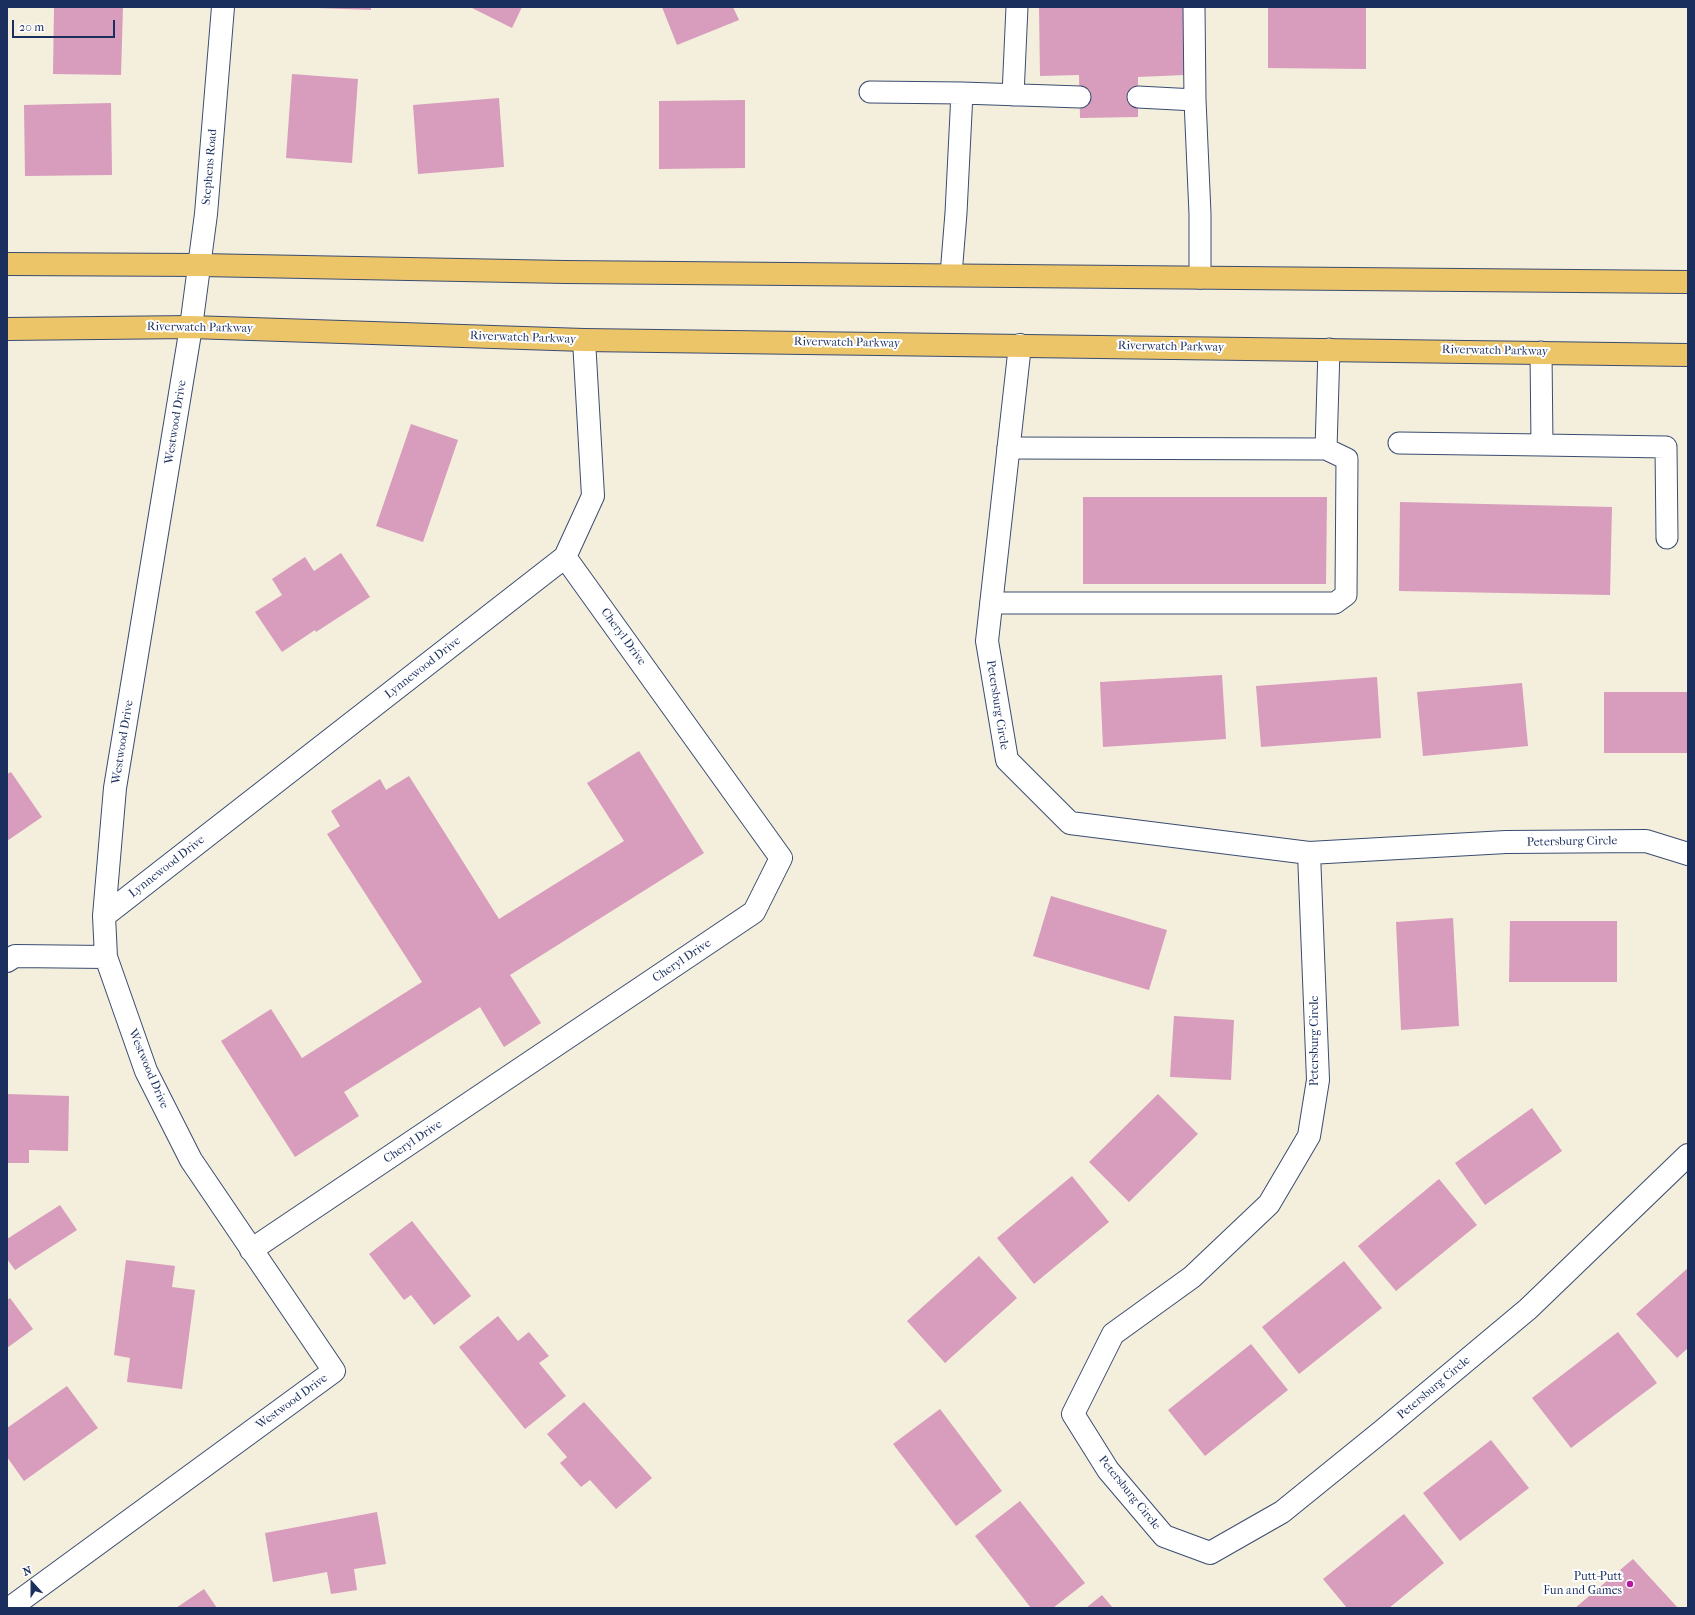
<!DOCTYPE html>
<html>
<head>
<meta charset="utf-8">
<style>
	body { margin:0 }
	#map { position:relative; width:1695px; height:1615px; overflow:hidden; background:#f3efdc; font-family:"IM FELL French Canon",serif }
	canvas { display:block }
	.frame { position:absolute; inset:0; border:8px solid #1b2f5e; pointer-events:none }
	.north { position:absolute; left:12px; top:1563px; width:40px; height:40px; -webkit-text-stroke:3px #fff; paint-order:stroke; rotate:339deg; font-size:11px; font-weight:700; line-height:16px; text-align:center; color:#1b2f5e }
	.north::after { content:''; display:block; margin:auto; width:14px; height:18px; background:#1b2f5e; clip-path:polygon(50% 0,100% 100%,50% 72%,0 100%) }
	.scale { position:absolute; left:12px; top:20px; width:103px; height:18px; box-sizing:border-box; border:2px solid #1b2f5e; border-top:0; padding-left:5px; font-size:12px; line-height:14px; white-space:nowrap; color:#1b2f5e; -webkit-text-stroke:3px #fff; paint-order:stroke }
</style>
</head>
<body>
<div id="map">
<canvas width="1695" height="1615"></canvas>
<div class="frame"></div>
<div class="north">N</div>
<div class="scale">20 m</div>
</div>
<script>
const c = document.querySelector('canvas').getContext('2d');
c.lineJoin = 'round';
function paint(path, color) {
  c.fillStyle = color;
  c.fill(path, 'evenodd');
}
function toPath(rows) {
  const path = new Path2D();
  for (const r of rows) {
    path.moveTo(r[0], r[1]);
    for (let i = 2; i < r.length; i += 2) path.lineTo(r[i], r[i + 1]);
  }
  return path;
}
function strokePath(path, color, width, dash) {
  c.strokeStyle = color;
  c.lineWidth = width;
  c.lineCap = dash ? 'butt' : 'round';
  c.setLineDash(dash || []);
  c.stroke(path);
}
function drawText(font, color, halo, rows, align = 'center') {
  c.font = font + ' "IM FELL French Canon",serif';
  c.lineWidth = 4;
  c.setLineDash([]);
  c.textBaseline = 'middle';
  c.strokeStyle = halo;
  c.fillStyle = color;
  for (const [text, x, y, turn = 0] of rows) {
    c.save();
    c.translate(x, y);
    c.rotate((+turn || 0) * Math.PI / 180);
    c.textAlign = isNaN(turn) ? turn : align;
    if (halo) c.strokeText(text, 0, 0);
    c.fillText(text, 0, 0);
    c.restore();
  }
}
paint(toPath([
	[54,7,123,7,121,75,53,74],
	[317,7,371,7,371,10,317,8],
	[470,7,522,7,512,28],
	[662,7,733,7,739,20,677,45],
	[1039,7,1183,7,1184,75,1138,77,1138,117,1080,118,1079,75,1040,76],
	[1268,7,1366,7,1366,69,1268,68],
	[292,74,358,79,352,163,286,158],
	[499,98,504,167,418,174,413,105],
	[745,100,745,168,659,169,659,101],
	[111,103,112,175,25,176,24,105],
	[411,424,458,440,423,542,376,526],
	[1083,497,1327,497,1326,584,1083,584],
	[1400,502,1612,507,1610,595,1399,591],
	[341,553,370,597,316,632,315,630,282,652,255,612,282,595,272,579,305,557,314,571],
	[1222,675,1226,739,1103,747,1100,682],
	[1377,677,1381,738,1261,747,1256,686],
	[1522,683,1528,746,1423,756,1417,692],
	[1604,692,1688,692,1688,753,1604,753],
	[639,751,704,853,510,975,541,1023,504,1047,480,1007,344,1092,359,1116,295,1157,221,1041,271,1009,302,1058,422,982,327,834,340,826,331,811,380,779,386,790,409,776,499,919,624,841,587,783],
	[11,772,42,817,7,841,7,774],
	[1051,896,1167,930,1149,990,1033,956],
	[1453,918,1459,1026,1401,1030,1396,922],
	[1510,921,1617,921,1617,982,1509,982],
	[1174,1016,1234,1020,1231,1080,1170,1077],
	[7,1094,69,1096,68,1151,29,1150,29,1163,7,1163],
	[1158,1094,1198,1134,1129,1202,1089,1162],
	[1532,1108,1562,1151,1485,1205,1455,1163],
	[1072,1176,1109,1222,1034,1284,997,1238],
	[1439,1179,1477,1225,1396,1291,1358,1246],
	[60,1205,77,1230,15,1270,7,1259,7,1239],
	[412,1221,471,1296,434,1325,411,1295,404,1300,369,1254],
	[979,1256,1017,1298,945,1363,907,1321],
	[126,1260,175,1266,172,1287,195,1290,182,1389,127,1382,130,1358,114,1355],
	[1344,1261,1382,1308,1299,1374,1262,1327],
	[1688,1268,1688,1348,1677,1358,1636,1314],
	[10,1298,33,1329,7,1348,7,1300],
	[498,1316,518,1341,529,1332,549,1356,539,1363,566,1396,525,1429,459,1347],
	[1618,1332,1657,1383,1571,1448,1532,1398],
	[1251,1344,1288,1390,1205,1456,1168,1410],
	[67,1386,98,1428,24,1481,7,1457,7,1428],
	[584,1402,652,1478,616,1509,590,1480,581,1487,560,1463,567,1457,547,1434],
	[940,1409,1002,1491,956,1526,893,1444],
	[1491,1440,1529,1488,1460,1541,1423,1493],
	[1020,1501,1085,1583,1053,1608,1031,1608,975,1536],
	[377,1512,386,1564,354,1569,357,1590,331,1594,327,1572,273,1582,265,1533],
	[1404,1514,1444,1563,1389,1608,1347,1608,1323,1579],
	[1633,1559,1678,1608,1575,1608],
	[204,1589,217,1608,176,1608],
	[1102,1595,1113,1608,1086,1608]
]), '#d89cbc');
const lane = toPath([
	[1194,7,1195,100],
	[870,92,962,93],
	[1013,95,1017,7],
	[1138,97,1195,100,1200,214,1200,278],
	[951,275,956,213,962,93,1080,97],
	[1541,352,1542,445,1666,447,1667,538],
	[1399,443,1542,445],
	[1008,448,1326,449],
	[991,603,1335,603,1346,595,1347,459,1326,449,1329,349]
]);
const street = toPath([
	[1020,345,987,641,1007,760,1070,823,1309,853],
	[1688,854,1646,841,1506,842,1309,853,1318,1080,1309,1136,1269,1204,1192,1277,1113,1334,1073,1414,1108,1470,1164,1536,1210,1553,1282,1512,1382,1431,1528,1309,1688,1155],
	[104,916,565,557,593,496,584,340],
	[7,961,15,956,106,957],
	[251,1250,754,912,781,858,565,557],
	[10,1608,334,1371,191,1160,146,1071,106,957,104,916,115,788,191,327,206,214,223,7]
]);
const primary = toPath([
	[7,264,200,265,565,272,1688,282],
	[7,329,191,327,584,340,1688,355]
]);
strokePath(lane, '#3b4c71', 23);
strokePath(street, '#3b4c71', 24);
strokePath(primary, '#3b4c71', 24);
strokePath(lane, '#fff', 21);
strokePath(street, '#fff', 22);
strokePath(primary, '#edc569', 22);
for (const [x, y, r, color] of [
	[1630,1584,4,"#b5179e"]
]) {
  const dot = new Path2D();
  dot.arc(x, y, r, 0, 2 * Math.PI);
  c.fillStyle = color;
  c.fill(dot);
  strokePath(dot, '#fff', 1.5);
}
drawText('12px', '#1b2f5e', '#fff', [
	["Stephens Road",210,167,-85],
	["Riverwatch Parkway",200,328,1],
	["Riverwatch Parkway",523,338,2],
	["Riverwatch Parkway",847,343,1],
	["Riverwatch Parkway",1171,347,1],
	["Riverwatch Parkway",1495,351,1],
	["Westwood Drive",176,422,-81],
	["Cheryl Drive",623,637,54],
	["Lynnewood Drive",423,668,-38],
	["Petersburg Circle",997,705,81],
	["Westwood Drive",123,742,-81],
	["Petersburg Circle",1572,842,-1],
	["Lynnewood Drive",167,867,-38],
	["Cheryl Drive",682,961,-34],
	["Petersburg Circle",1315,1041,-90],
	["Westwood Drive",148,1069,67],
	["Cheryl Drive",413,1142,-34],
	["Petersburg Circle",1434,1388,-40],
	["Westwood Drive",292,1402,-36],
	["Petersburg Circle",1129,1493,51]
]);
drawText('12px', '#1b2f5e', '#fff', [
	["Putt-Putt",1622,1577],
	["Fun and Games",1622,1591]
], 'right');
</script>
</body>
</html>
